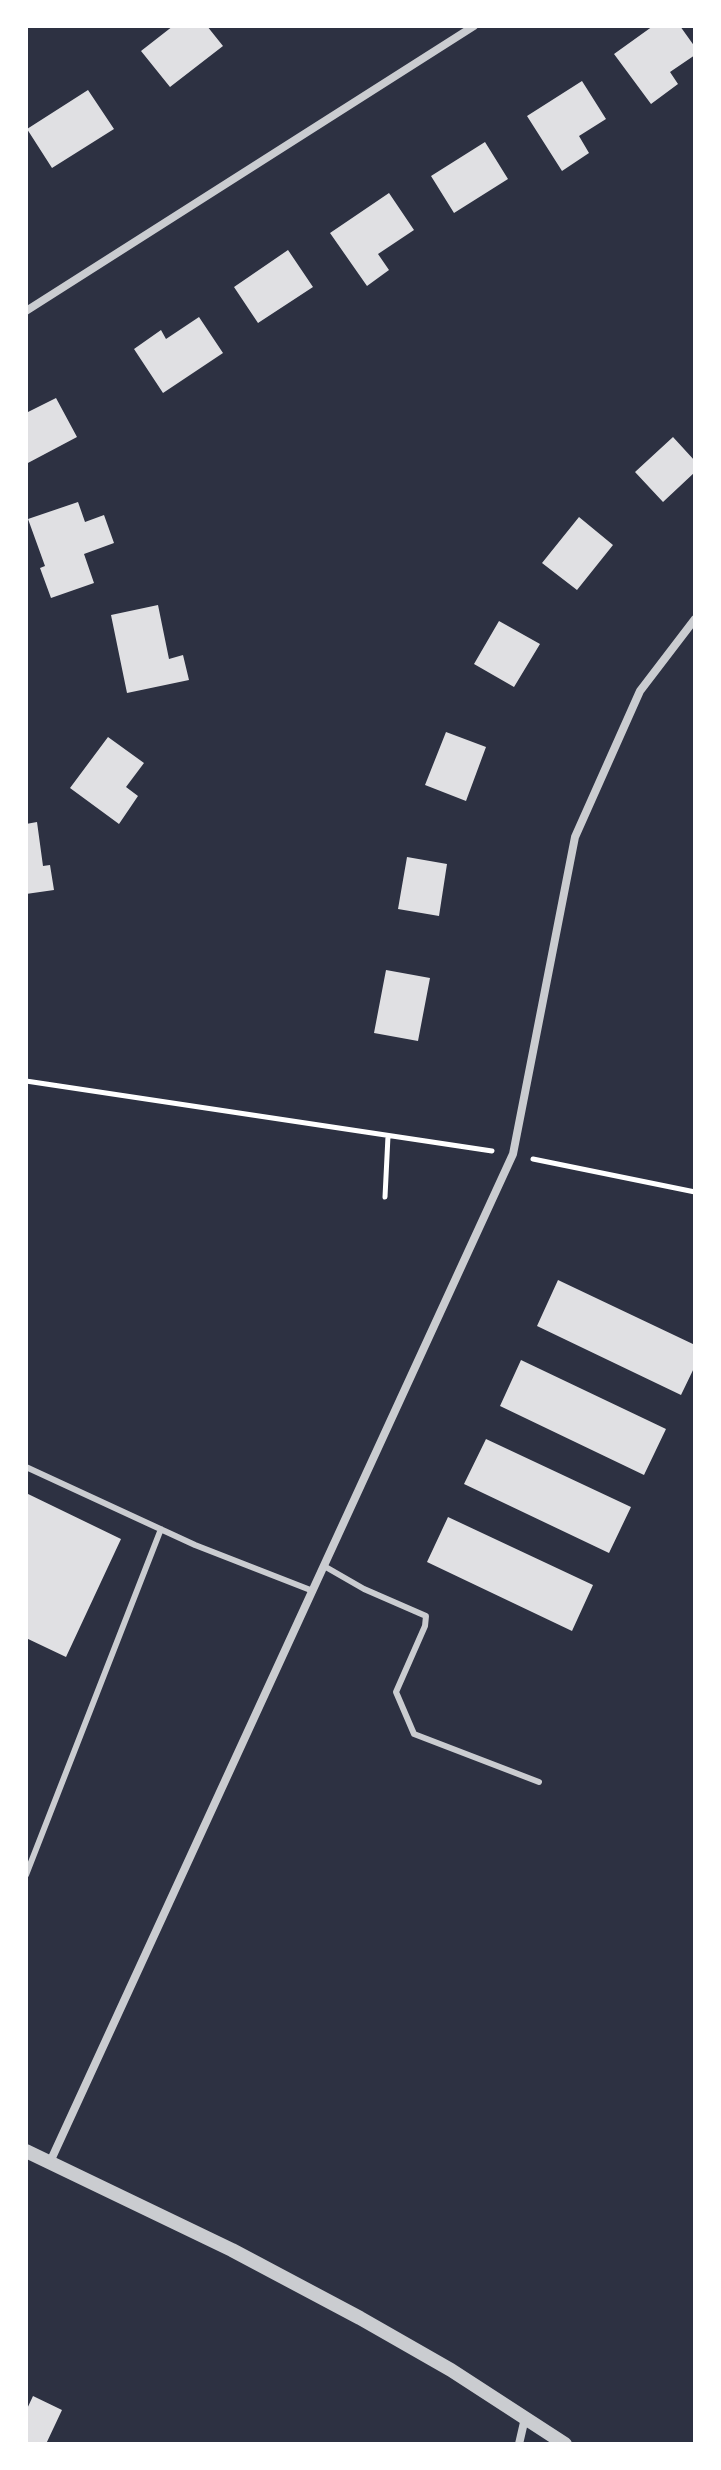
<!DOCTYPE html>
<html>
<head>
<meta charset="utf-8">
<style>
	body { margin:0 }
	#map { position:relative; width:721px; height:2470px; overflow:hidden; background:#2d3142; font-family:Overpass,sans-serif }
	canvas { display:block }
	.frame { position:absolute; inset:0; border:28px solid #fff; pointer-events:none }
</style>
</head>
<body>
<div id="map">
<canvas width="721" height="2470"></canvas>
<div class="frame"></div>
</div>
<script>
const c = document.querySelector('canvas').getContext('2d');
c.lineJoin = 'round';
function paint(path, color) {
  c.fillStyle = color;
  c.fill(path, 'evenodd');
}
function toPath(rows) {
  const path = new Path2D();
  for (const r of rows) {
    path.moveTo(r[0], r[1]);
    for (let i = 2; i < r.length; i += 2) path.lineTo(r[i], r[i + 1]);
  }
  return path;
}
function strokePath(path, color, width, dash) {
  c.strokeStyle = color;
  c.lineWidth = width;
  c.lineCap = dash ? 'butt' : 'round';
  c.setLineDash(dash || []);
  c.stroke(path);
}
paint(toPath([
	[173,26,207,26,223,46,170,87,141,51],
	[653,26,680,26,695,47,695,55,670,72,678,84,651,104,614,54],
	[582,81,606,119,579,136,589,153,562,171,527,116],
	[88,90,114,129,52,168,27,129],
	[485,142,508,179,454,213,431,176],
	[389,193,414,230,378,254,389,270,367,286,330,233],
	[288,250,313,287,258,323,234,287],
	[199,317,223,353,163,393,134,349,161,330,166,339],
	[56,398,77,437,26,464,26,413],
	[673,437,695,461,695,472,663,502,635,472],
	[78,502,85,522,104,515,114,543,84,554,94,583,51,598,40,568,45,566,28,519],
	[579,517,613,545,577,590,542,563],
	[158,605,169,659,183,655,189,680,127,693,111,615],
	[499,621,540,644,514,687,474,664],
	[446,732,486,747,466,801,425,785],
	[108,737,144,763,126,787,138,796,119,824,70,788],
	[37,822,43,866,50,865,54,890,26,894,26,824],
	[407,857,447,864,439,916,398,909],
	[386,970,430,978,418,1041,374,1033],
	[558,1280,695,1345,695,1366,681,1395,537,1326],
	[521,1360,666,1429,644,1475,500,1406],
	[486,1439,631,1507,609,1553,464,1484],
	[26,1493,121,1539,66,1657,26,1638],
	[448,1517,593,1585,572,1631,427,1562],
	[33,2396,62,2410,46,2444,26,2444,26,2411]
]), '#e0e0e3');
strokePath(toPath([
	[26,1081,492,1151],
	[533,1159,695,1192],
	[385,1197,388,1136]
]), '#fff', 5);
strokePath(toPath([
	[26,1467,195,1545,313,1591],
	[324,1566,364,1589,426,1616,425,1626,396,1692,414,1734,539,1782],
	[26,1875,161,1529]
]), '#caccd0', 6);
strokePath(toPath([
	[26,311,474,26],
	[50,2162,513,1154,575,837,640,691,695,619],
	[519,2444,525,2418]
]), '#caccd0', 8);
strokePath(toPath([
	[26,2151,232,2250,360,2318,451,2370,565,2444]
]), '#caccd0', 14);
</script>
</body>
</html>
